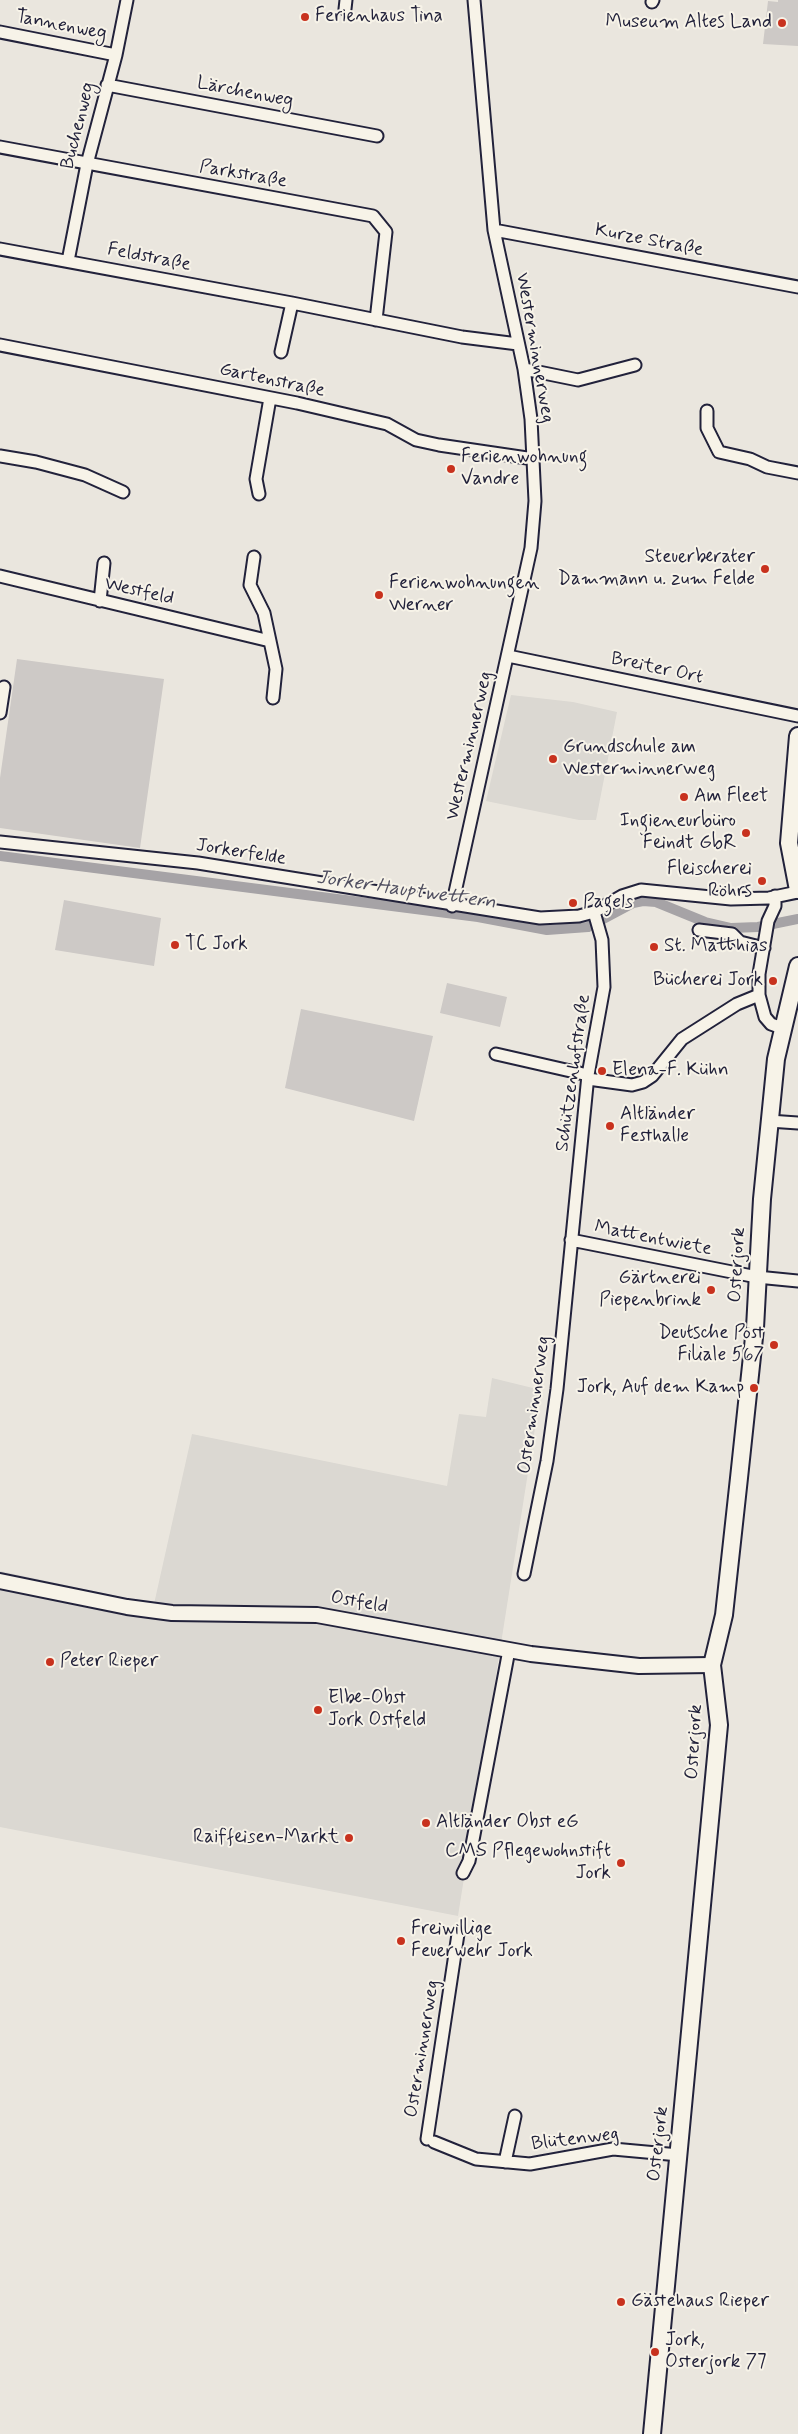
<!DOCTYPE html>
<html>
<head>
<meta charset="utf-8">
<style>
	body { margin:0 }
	canvas { display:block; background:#eae6de }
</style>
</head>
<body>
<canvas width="798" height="2434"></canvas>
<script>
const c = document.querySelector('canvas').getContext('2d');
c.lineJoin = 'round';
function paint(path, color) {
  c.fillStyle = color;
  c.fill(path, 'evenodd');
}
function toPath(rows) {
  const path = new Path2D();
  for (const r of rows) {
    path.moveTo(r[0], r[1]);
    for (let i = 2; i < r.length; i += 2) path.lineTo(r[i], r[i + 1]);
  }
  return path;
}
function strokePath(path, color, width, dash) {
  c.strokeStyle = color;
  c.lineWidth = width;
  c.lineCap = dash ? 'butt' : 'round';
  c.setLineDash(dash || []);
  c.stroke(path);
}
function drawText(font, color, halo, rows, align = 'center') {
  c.font = font + ' Mynerve,sans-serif';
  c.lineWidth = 4;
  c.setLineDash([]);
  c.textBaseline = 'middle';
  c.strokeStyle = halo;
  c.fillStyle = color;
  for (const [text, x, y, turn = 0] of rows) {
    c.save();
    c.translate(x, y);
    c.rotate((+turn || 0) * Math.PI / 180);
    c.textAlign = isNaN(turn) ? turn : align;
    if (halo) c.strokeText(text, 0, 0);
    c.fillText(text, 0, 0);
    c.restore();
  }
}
paint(toPath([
	[511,695,573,702,617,712,596,820,579,820,486,801],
	[492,1378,541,1390,458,1916,0,1827,0,1571,154,1604,192,1434,447,1486,459,1414,486,1417]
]), '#dbd8d2');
paint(toPath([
	[778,0,798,0,798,46,763,44,768,1,778,2],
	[17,659,164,679,140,848,0,828,0,778],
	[64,900,161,918,154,966,55,950],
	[447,983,507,997,500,1027,440,1013],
	[301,1009,433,1036,414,1121,285,1088]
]), '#cdc9c6');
strokePath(toPath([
	[0,856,478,917,547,930,588,927,633,903,643,901,656,902,705,922,731,928,758,927,798,919]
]), '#a6a3a6', 10);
const minor = toPath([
	[652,2,653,0],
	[345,9,346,0],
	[0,32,116,55],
	[107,85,377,136],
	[0,147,373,216,386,232,376,320],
	[494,230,798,287],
	[0,249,292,303,462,337,518,344],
	[68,261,87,164,116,55,127,0],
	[0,345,297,403,387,424,416,440,439,445,534,459],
	[281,352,292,303],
	[524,369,578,380,635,365],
	[707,411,707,428,719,452,750,459,767,467,798,473],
	[0,456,36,462,85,475,123,492],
	[259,494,256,479,270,398],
	[254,557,250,585,264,613,276,669,273,698],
	[0,576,270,641],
	[100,601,104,563],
	[508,656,798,716],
	[0,713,4,687],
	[0,842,198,863,540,918,579,916,594,912,622,896,641,890,731,899,769,898,798,892],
	[775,896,775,906,768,921,759,974,759,995,765,1017,771,1024,782,1028],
	[452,906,531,548,535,501,531,419,524,369,494,230,474,0],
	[699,930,732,934,740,942,764,948],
	[496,1054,588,1075],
	[588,1079,632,1085,643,1082,652,1076,682,1039,737,1004,759,995],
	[769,1121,798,1123],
	[571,1240,757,1277,798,1281],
	[524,1574,547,1461,557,1389,588,1075,604,987,602,940,594,912],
	[463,1873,469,1861,509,1650],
	[427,2139,458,1934],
	[434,2142,476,2159,530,2164,613,2149,679,2155],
	[505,2162,515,2116]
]);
const tertiary = toPath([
	[0,1581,127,1607,172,1613,317,1615,531,1654,639,1666,712,1665]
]);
const secondary = toPath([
	[798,736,789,843,798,890],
	[652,2434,719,1725,712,1665,724,1615,739,1478,755,1328,762,1199,776,1059,798,966]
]);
strokePath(minor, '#22223b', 15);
strokePath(tertiary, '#22223b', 18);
strokePath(secondary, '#22223b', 20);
strokePath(minor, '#f7f3e8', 11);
strokePath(tertiary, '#f7f3e8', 14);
strokePath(secondary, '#f7f3e8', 16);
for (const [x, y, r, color] of [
	[305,17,5,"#c8321e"],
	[782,23,5,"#c8321e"],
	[451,469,5,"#c8321e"],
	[765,569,5,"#c8321e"],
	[379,595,5,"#c8321e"],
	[553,759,5,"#c8321e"],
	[684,797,5,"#c8321e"],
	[746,833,5,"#c8321e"],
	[762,881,5,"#c8321e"],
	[573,903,5,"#c8321e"],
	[175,945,5,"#c8321e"],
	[654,947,5,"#c8321e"],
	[773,981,5,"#c8321e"],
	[602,1071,5,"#c8321e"],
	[610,1126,5,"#c8321e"],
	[711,1290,5,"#c8321e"],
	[774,1345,5,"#c8321e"],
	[754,1388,5,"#c8321e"],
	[50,1662,5,"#c8321e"],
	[318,1710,5,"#c8321e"],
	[426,1823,5,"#c8321e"],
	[349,1838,5,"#c8321e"],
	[621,1863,5,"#c8321e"],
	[401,1941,5,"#c8321e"],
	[621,2302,5,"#c8321e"],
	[655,2352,5,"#c8321e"]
]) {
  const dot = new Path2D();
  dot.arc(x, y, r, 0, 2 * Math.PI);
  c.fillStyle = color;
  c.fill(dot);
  strokePath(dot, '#f7f3e8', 2);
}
drawText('19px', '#22223b', '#f7f3e8', [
	["Ferienhaus Tina",315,17],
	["Museum Altes Land",772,23,"right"],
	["Ferienwohnung",461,458],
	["Vandre",461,480],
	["Steuerberater",755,558,"right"],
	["Dammann u. zum Felde",755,580,"right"],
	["Ferienwohnungen",389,584],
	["Werner",389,606],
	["Grundschule am",563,748],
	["Westerminnerweg",563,770],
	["Am Fleet",694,797],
	["Ingieneurbüro",736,822,"right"],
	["Feindt GbR",736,844,"right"],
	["Fleischerei",752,870,"right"],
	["Röhrs",752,892,"right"],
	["Pagels",583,903],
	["TC Jork",185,945],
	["St. Matthias",664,947],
	["Bücherei Jork",763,981,"right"],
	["Elena-F. Kühn",612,1071],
	["Altländer",620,1115],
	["Festhalle",620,1137],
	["Gärtnerei",701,1279,"right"],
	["Piepenbrink",701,1301,"right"],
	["Deutsche Post",764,1334,"right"],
	["Filiale 567",764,1356,"right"],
	["Jork, Auf dem Kamp",744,1388,"right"],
	["Peter Rieper",60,1662],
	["Elbe-Obst",328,1699],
	["Jork Ostfeld",328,1721],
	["Altländer Obst eG",436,1823],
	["Raiffeisen-Markt",339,1838,"right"],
	["CMS Pflegewohnstift",611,1852,"right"],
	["Jork",611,1874,"right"],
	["Freiwillige",411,1930],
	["Feuerwehr Jork",411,1952],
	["Gästehaus Rieper",631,2302],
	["Jork,",665,2341],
	["Osterjork 77",665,2363]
], 'left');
drawText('19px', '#22223b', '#f7f3e8', [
	["Tannenweg",61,26,11],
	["Lärchenweg",245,93,11],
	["Buchenweg",79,126,-76],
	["Parkstraße",243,175,10],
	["Kurze Straße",649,241,11],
	["Feldstraße",149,258,11],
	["Westerminnerweg",534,348,80],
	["Gartenstraße",272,381,12],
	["Westfeld",139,592,13],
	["Breiter Ort",657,669,12],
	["Westerminnerweg",470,746,-77],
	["Jorkerfelde",241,853,9],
	["Schützenhofstraße",574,1073,-82],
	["Mattentwiete",653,1239,11],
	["Osterjork",738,1265,-87],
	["Osterminnerweg",535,1405,-82],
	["Ostfeld",359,1603,10],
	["Osterjork",695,1742,-87],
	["Osterminnerweg",423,2049,-81],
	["Blütenweg",575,2140,-7],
	["Osterjork",659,2144,-84]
]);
drawText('italic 20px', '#504f60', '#f7f3e8', [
	["Jorker Hauptwettern",406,891,8]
]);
</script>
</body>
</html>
